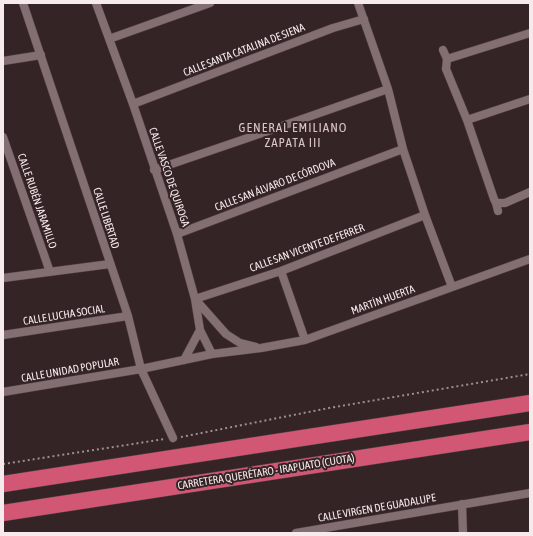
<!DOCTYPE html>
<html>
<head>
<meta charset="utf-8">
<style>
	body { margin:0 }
	#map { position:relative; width:533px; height:536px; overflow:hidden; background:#352426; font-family:"Asap Condensed",sans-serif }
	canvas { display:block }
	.frame { position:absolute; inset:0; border:4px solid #f6eaec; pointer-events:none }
</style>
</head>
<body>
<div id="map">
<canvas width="533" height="536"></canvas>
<div class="frame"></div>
</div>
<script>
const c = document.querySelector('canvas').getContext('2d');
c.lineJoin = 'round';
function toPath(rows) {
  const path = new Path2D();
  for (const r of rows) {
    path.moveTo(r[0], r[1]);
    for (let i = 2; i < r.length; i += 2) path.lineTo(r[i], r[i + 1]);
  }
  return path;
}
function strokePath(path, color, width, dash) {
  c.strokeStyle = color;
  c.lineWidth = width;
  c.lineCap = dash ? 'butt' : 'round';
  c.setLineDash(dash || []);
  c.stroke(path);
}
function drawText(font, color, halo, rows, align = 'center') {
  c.font = font + ' "Asap Condensed",sans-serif';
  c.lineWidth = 4;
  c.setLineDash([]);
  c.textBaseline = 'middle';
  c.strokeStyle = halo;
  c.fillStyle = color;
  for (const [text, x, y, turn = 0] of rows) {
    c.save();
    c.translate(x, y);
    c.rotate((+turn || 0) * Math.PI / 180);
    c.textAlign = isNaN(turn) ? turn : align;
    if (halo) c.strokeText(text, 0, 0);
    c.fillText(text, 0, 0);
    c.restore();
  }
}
const minor = toPath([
	[23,3,128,316,141,369,173,438],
	[96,3,133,104,177,234,195,299,226,334,240,343,256,347],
	[358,3,388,89,403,149,425,215,452,287],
	[109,39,210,3],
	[443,50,447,59,446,69,467,120,494,199,496,203,498,211],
	[447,59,530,33],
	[3,61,41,55],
	[133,104,333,28,364,19],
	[467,120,530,99],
	[3,137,50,272],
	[154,170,268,131,388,89],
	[496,203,505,203,530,192],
	[177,234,403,149],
	[281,271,305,340],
	[3,278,110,264],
	[195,299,281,271,425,215],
	[195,299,200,330,212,354],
	[3,335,128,316],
	[184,360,200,330],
	[3,392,141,369,212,354,261,348,305,340,530,259],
	[462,504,463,533],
	[296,533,530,493]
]);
const motorway = toPath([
	[3,484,530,403],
	[3,513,530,432]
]);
strokePath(minor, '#504244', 9);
strokePath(motorway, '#504244', 17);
strokePath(toPath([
	[181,437,329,408,530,374],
	[3,464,165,439]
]), '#9e9092', 2, [2, 3]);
strokePath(minor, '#836e71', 8);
strokePath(motorway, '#d15774', 16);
drawText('11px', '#f6eaec', '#352426', [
	["CALLE SANTA CATALINA DE SIENA",244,50,-21],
	["CALLE VASCO DE QUIROGA",169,177,71],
	["CALLE SAN ÁLVARO DE CÓRDOVA",275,185,-21],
	["CALLE RUBÉN JARAMILLO",37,201,71],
	["CALLE LIBERTAD",106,218,72],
	["CALLE SAN VICENTE DE FERRER",307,248,-20],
	["MARTÍN HUERTA",383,300,-20],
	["CALLE LUCHA SOCIAL",64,315,-9],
	["CALLE UNIDAD POPULAR",70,370,-10],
	["CARRETERA QUERÉTARO - IRAPUATO (CUOTA)",266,472,-9],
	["CALLE VIRGEN DE GUADALUPE",377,508,-10]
]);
c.letterSpacing = '1px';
drawText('13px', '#dbc4c7', '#352426', [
	["GENERAL EMILIANO",293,128],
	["ZAPATA III",293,143]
]);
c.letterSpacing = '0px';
</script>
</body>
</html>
